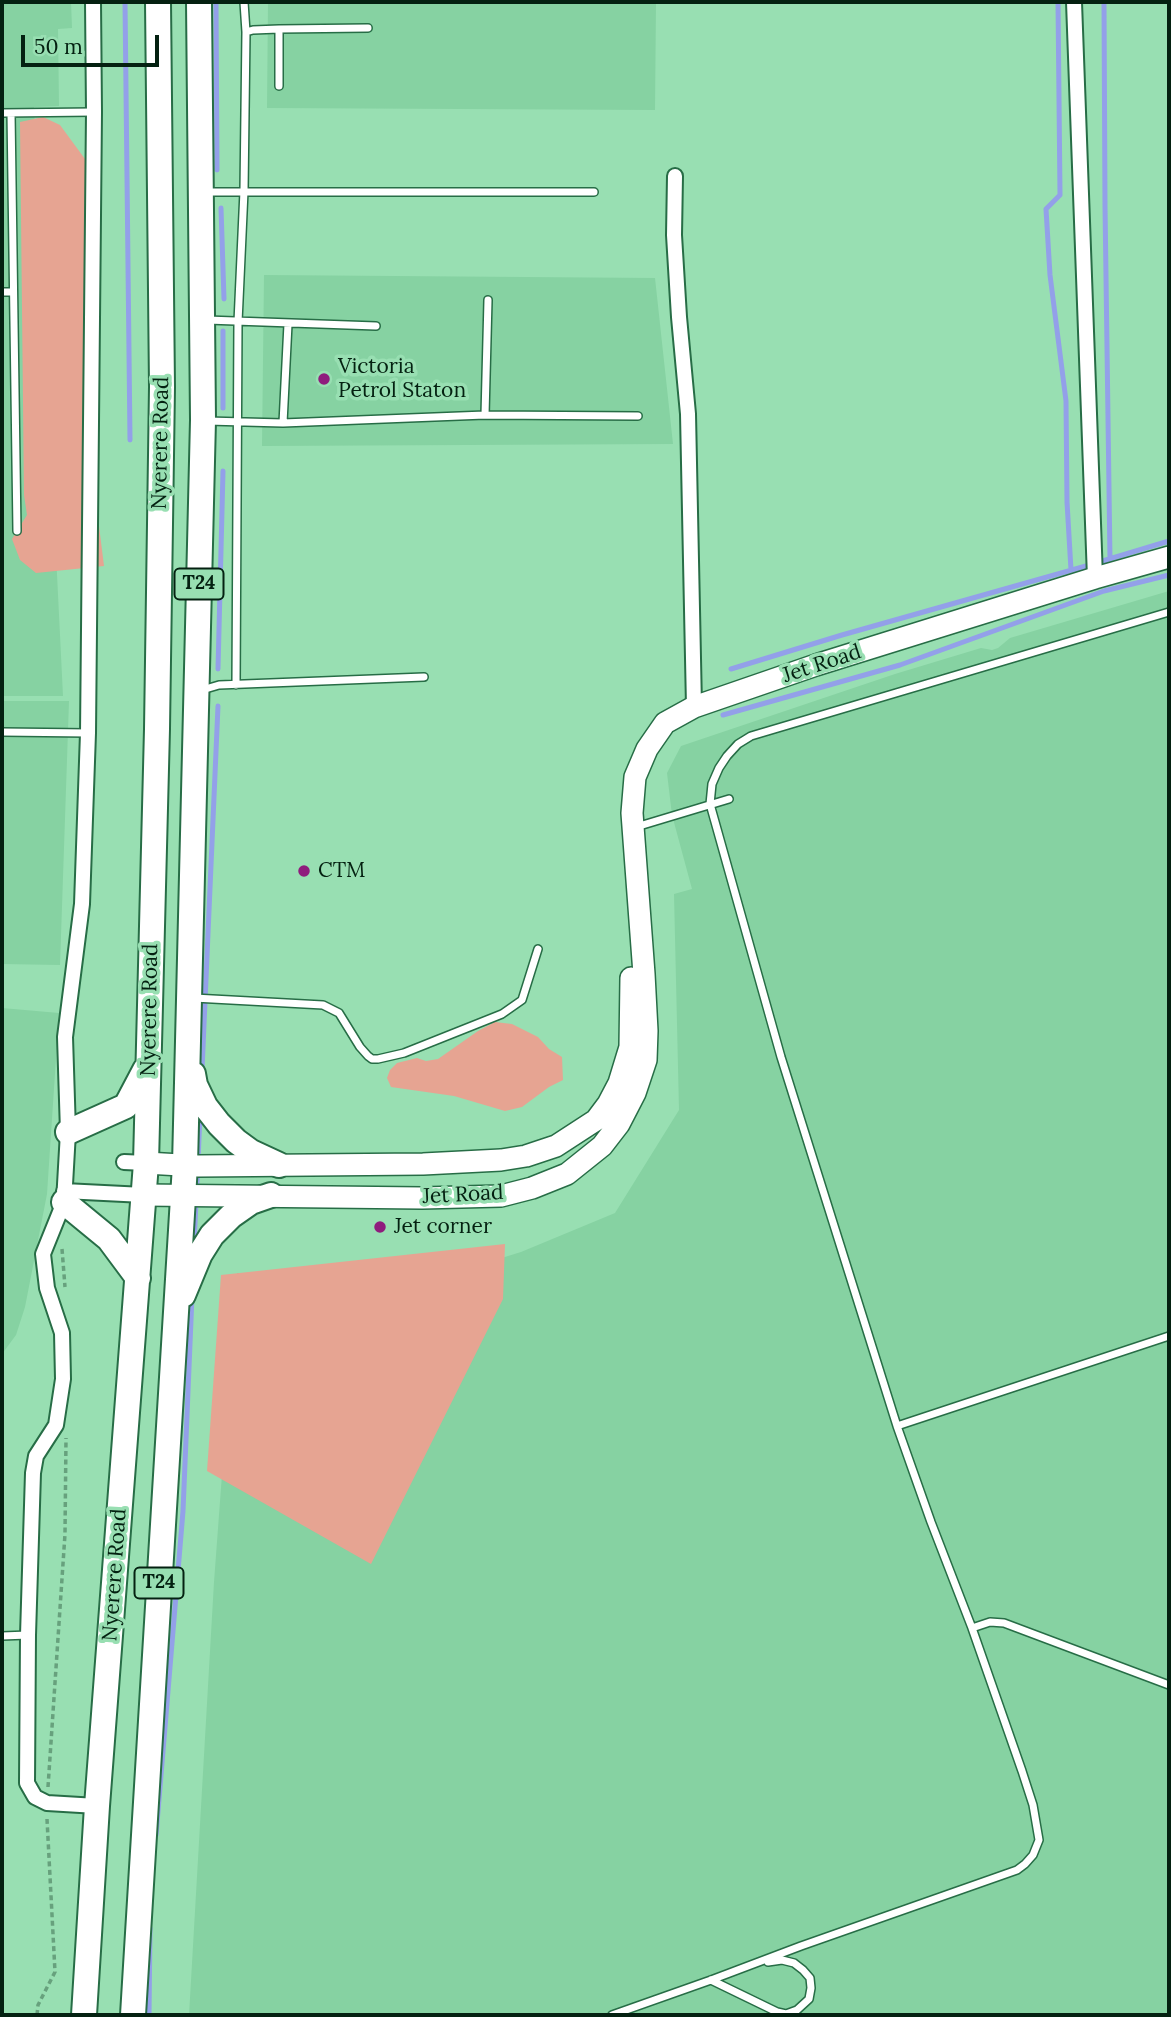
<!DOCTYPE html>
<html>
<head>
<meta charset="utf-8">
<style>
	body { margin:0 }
	#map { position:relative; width:1171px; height:2017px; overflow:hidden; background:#98dfb2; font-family:Lora,serif }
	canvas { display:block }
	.frame { position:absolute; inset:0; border:4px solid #042111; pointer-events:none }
	.scale { position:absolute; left:21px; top:35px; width:138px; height:32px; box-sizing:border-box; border:4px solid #042111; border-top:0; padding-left:9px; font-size:21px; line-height:24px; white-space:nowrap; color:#042111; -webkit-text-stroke:5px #98dfb2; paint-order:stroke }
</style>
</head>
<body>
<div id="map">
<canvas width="1171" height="2017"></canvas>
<div class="frame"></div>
<div class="scale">50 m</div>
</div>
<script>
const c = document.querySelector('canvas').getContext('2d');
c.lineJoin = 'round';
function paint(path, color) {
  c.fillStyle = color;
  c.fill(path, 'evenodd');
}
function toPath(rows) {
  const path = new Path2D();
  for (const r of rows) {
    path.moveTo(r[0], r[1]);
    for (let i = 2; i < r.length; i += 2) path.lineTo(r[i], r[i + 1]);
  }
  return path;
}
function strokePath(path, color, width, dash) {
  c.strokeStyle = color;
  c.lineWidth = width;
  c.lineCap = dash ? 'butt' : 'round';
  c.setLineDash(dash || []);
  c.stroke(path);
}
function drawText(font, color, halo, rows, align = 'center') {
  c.font = font + ' Lora,serif';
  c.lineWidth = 7;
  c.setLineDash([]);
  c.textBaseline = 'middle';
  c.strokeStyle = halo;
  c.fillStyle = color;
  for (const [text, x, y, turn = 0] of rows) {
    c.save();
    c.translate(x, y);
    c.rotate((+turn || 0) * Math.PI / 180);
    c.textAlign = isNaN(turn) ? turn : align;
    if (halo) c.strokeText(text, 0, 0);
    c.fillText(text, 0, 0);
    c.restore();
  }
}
paint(toPath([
	[2,2,71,2,72,28,58,29,59,106,34,107,63,696,2,696],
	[268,2,656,2,655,110,267,108],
	[264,275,655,278,673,444,262,446],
	[1169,591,1169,2015,189,2015,214,1582,237,1273,450,1274,521,1252,615,1213,679,1110,674,894,692,889,672,815,667,773,681,746,895,674,981,648,992,650,998,648,1010,638],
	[2,701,69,701,60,965,2,964],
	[2,1008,59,1013,47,1194,25,1307,16,1335,2,1354]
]), '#86d2a2');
paint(toPath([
	[43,117,60,125,85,159,86,241,83,500,99,526,104,566,36,573,20,560,12,539,27,515,24,495,20,122],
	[495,1022,512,1024,538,1037,549,1049,562,1057,563,1080,549,1087,522,1107,505,1111,454,1096,391,1087,387,1078,390,1070,397,1063,417,1058,426,1061,438,1059,478,1031],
	[505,1244,503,1299,371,1564,207,1471,221,1275]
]), '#e6a492');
strokePath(toPath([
	[125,2,130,440],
	[216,2,217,170],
	[1058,2,1060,195,1046,209,1050,275,1066,401,1067,502,1071,570],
	[1104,2,1105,206,1110,559],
	[221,208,224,299],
	[223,331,223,408],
	[218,669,223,471],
	[731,669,842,635,1086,566,1169,541],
	[723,715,900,665,1104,591,1169,575],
	[202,1070,218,706],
	[198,1161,200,1115],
	[196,1192,198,1171],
	[194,1245,196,1202],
	[156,1835,183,1511,192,1296],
	[149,2015,150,1928]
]), '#93a0e9', 5);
const service = toPath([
	[244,2,246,32],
	[279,86,279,29],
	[2,113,94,112],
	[11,113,17,531],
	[205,192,594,192],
	[2,292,13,292],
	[207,320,376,326],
	[485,415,488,300],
	[207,421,283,423,485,415,638,416],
	[283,423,288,324],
	[236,685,238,322,244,191,246,32,253,30,279,29,368,28],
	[202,690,219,685,424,677],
	[2,732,88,733],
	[636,827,729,799],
	[194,998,323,1005,339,1013,360,1047,368,1056,372,1059,378,1059,404,1053,502,1014,522,1000,538,949],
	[897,1426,1169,1336],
	[972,1628,990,1622,1004,1623,1169,1685],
	[2,1636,28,1635],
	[711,1980,777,2012,786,2014,797,2010,809,1999,811,1988,810,1978,803,1970,794,1963,782,1960,768,1962],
	[612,2015,711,1980,801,1946,1017,1870,1025,1864,1033,1855,1039,1840,1033,1805,1022,1771,972,1628,931,1522,897,1426,781,1057,710,804,712,784,719,768,727,756,738,744,751,736,1169,612]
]);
const minor = toPath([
	[93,2,94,112,88,733,82,904,65,1037,68,1132,64,1202,43,1254,47,1288,62,1333,63,1379,56,1425,36,1456,33,1473,28,1635,27,1783,35,1797,47,1803,97,1806],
	[1074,2,1095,578],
	[675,176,674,235,679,317,688,414,694,707],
	[124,1162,146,1163],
	[64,1191,144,1195]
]);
const secondary = toPath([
	[146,1163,198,1166,423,1164,501,1160,526,1156,556,1146,596,1120,608,1104,619,1083,630,1047,631,978],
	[144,1195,422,1198,501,1196,532,1188,567,1174,602,1146,619,1124,635,1093,646,1060,647,1031,644,974,632,813,635,777,647,749,665,723,694,707,816,665,1095,578,1169,557]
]);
const trunk = toPath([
	[193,1074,195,1085,205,1106,219,1124,236,1141,251,1152,279,1165],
	[68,1132,126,1106,145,1070],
	[64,1202,109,1239,138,1278],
	[183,1295,200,1254,212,1235,231,1216,251,1202,271,1195],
	[84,2015,97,1806,146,1163,157,729,162,387,158,2],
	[133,2015,185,1165,203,420,199,2]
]);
strokePath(service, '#276d46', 10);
strokePath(minor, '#276d46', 18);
strokePath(secondary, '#276d46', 24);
strokePath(trunk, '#276d46', 28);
strokePath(toPath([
	[62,1249,65,1287],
	[48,1787,65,1534,66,1438],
	[37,2015,38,2005,55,1972,47,1819]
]), '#67a17d', 3.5, [5, 3.5]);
strokePath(service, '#fff', 7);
strokePath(minor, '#fff', 14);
strokePath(secondary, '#fff', 21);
strokePath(trunk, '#fff', 24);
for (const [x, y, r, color] of [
	[324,379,7,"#8f1c7d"],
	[304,871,7,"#8f1c7d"],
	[380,1227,7,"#8f1c7d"]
]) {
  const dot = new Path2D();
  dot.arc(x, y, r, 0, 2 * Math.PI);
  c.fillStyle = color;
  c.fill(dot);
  strokePath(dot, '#98dfb2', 2.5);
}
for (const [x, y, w] of [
	[199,584,49],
	[159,1583,49]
]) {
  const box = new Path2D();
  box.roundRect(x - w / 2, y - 15.5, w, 31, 5);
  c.fillStyle = '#98dfb2';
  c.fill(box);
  strokePath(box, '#042111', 2);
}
drawText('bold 19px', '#042111', null, [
	["T24",199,584],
	["T24",159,1583]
]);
drawText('21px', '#042111', '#98dfb2', [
	["Victoria",338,367],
	["Petrol Staton",338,391],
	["CTM",318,871],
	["Jet corner",394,1227]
], 'left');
drawText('21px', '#042111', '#98dfb2', [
	["Nyerere Road",161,443,-89],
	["Jet Road",822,664,-18],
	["Nyerere Road",150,1010,-89],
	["Jet Road",463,1195,-3],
	["Nyerere Road",115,1575,-86]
]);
</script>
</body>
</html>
